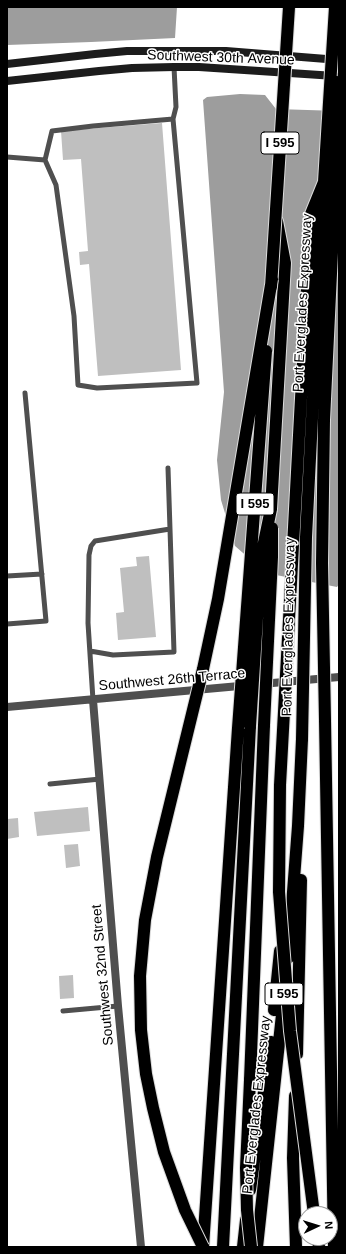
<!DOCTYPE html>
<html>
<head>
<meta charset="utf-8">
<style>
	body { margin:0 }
	#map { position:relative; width:346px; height:1254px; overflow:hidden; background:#fff; font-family:Arial,sans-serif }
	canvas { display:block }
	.frame { position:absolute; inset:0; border:8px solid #000; pointer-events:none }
	.north { position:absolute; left:298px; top:1206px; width:40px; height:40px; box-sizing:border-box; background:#fff; border:1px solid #999; border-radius:50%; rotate:86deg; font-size:11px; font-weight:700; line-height:16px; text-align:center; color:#000 }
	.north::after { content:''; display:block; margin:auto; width:14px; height:18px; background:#000; clip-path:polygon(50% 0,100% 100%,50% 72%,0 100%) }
</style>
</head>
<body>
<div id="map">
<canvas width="346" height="1254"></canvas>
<div class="frame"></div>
<div class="north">N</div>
</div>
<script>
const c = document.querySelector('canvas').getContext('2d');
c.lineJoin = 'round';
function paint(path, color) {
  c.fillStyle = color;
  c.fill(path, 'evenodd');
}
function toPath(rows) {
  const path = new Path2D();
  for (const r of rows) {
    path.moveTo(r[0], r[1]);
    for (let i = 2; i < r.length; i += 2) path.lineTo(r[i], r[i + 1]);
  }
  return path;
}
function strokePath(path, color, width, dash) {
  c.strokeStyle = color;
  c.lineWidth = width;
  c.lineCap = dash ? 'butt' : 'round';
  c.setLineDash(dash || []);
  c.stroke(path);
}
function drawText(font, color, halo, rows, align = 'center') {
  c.font = font + ' Arial,sans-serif';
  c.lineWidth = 3;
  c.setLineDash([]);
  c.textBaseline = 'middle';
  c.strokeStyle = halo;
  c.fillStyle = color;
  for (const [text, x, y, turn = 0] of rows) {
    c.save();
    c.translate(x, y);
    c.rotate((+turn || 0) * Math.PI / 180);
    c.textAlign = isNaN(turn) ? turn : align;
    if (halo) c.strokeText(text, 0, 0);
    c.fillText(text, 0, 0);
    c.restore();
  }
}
paint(toPath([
	[7,7,177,7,175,38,91,42,7,45],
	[240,94,265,95,276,109,339,111,339,584,337,587,266,573,235,546,221,500,217,460,224,392,203,100,207,97]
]), '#9d9d9d');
paint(toPath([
	[162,123,181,370,98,376,89,264,80,265,79,252,88,251,81,159,63,160,61,131],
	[149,556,156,637,118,640,116,613,124,612,120,568,137,566,136,557],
	[88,807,90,831,37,836,34,812],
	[18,818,19,837,7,839,7,819],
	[78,844,80,866,66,868,64,845],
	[73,975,74,998,60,999,59,976]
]), '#bfbfbf');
const motorway = toPath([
	[271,509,285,263,277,221],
	[325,720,334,1247],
	[288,958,298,826,302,739],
	[274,1010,280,951],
	[297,1054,301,880],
	[250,1080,264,725],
	[295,1096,293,1158,296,1247],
	[250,1190,271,1042],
	[318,1238,319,1247],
	[203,1247,238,728],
	[223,1247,250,726],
	[243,1247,246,1220],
	[257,1247,284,996]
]);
strokePath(motorway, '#dbdbdb', 14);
strokePath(toPath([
	[173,119,197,383,97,388,78,385,74,316,56,185,45,160,52,131,93,126,173,119],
	[173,119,176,107,174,67],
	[7,157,45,160],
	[7,576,42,574],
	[7,624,46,621,25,393],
	[90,651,113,655,174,652,168,468],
	[93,700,88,623,89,555,91,546,95,541,170,529],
	[50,784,100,779],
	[63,1011,118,1006]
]), '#4f4f4f', 5);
strokePath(toPath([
	[93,700,118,1006,141,1247],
	[7,707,339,677]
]), '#4f4f4f', 8);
strokePath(toPath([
	[7,64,95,54,127,51,226,51,339,60],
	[7,81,99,71,132,68,174,67,199,67,335,76]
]), '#1c1c1c', 8);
strokePath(motorway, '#000', 12);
const motorwayBridge = toPath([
	[271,287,289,7],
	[325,720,322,563,324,420,336,169,338,82],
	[264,725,272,557,272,528],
	[250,726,261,557,271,509],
	[238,728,266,351],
	[302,739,306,537,324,182,335,7],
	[250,1080,246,1168,247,1210,251,1247],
	[314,1214,290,1031,279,892,280,785,311,214,324,182],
	[203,1247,185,1210,164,1152,153,1108,146,1074,141,1030,140,976,145,920,157,857,203,669,218,599,272,279]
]);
strokePath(motorwayBridge, '#dbdbdb', 14, []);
strokePath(motorwayBridge, '#000', 12);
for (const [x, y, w] of [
	[280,143,38],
	[255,504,38],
	[284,994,38]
]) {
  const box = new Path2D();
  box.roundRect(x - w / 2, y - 11, w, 22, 3);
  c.fillStyle = '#fff';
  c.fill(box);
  strokePath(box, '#000', 1);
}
drawText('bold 13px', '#000', null, [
	["I 595",280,143],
	["I 595",255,504],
	["I 595",284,994]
]);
drawText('14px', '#000', '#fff', [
	["Southwest 30th Avenue",221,58,2],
	["Port Everglades Expressway",303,303,-87],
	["Port Everglades Expressway",289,627,-89],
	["Southwest 26th Terrace",172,680,-5],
	["Southwest 32nd Street",103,975,-95],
	["Port Everglades Expressway",257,1105,-84]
]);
</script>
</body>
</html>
